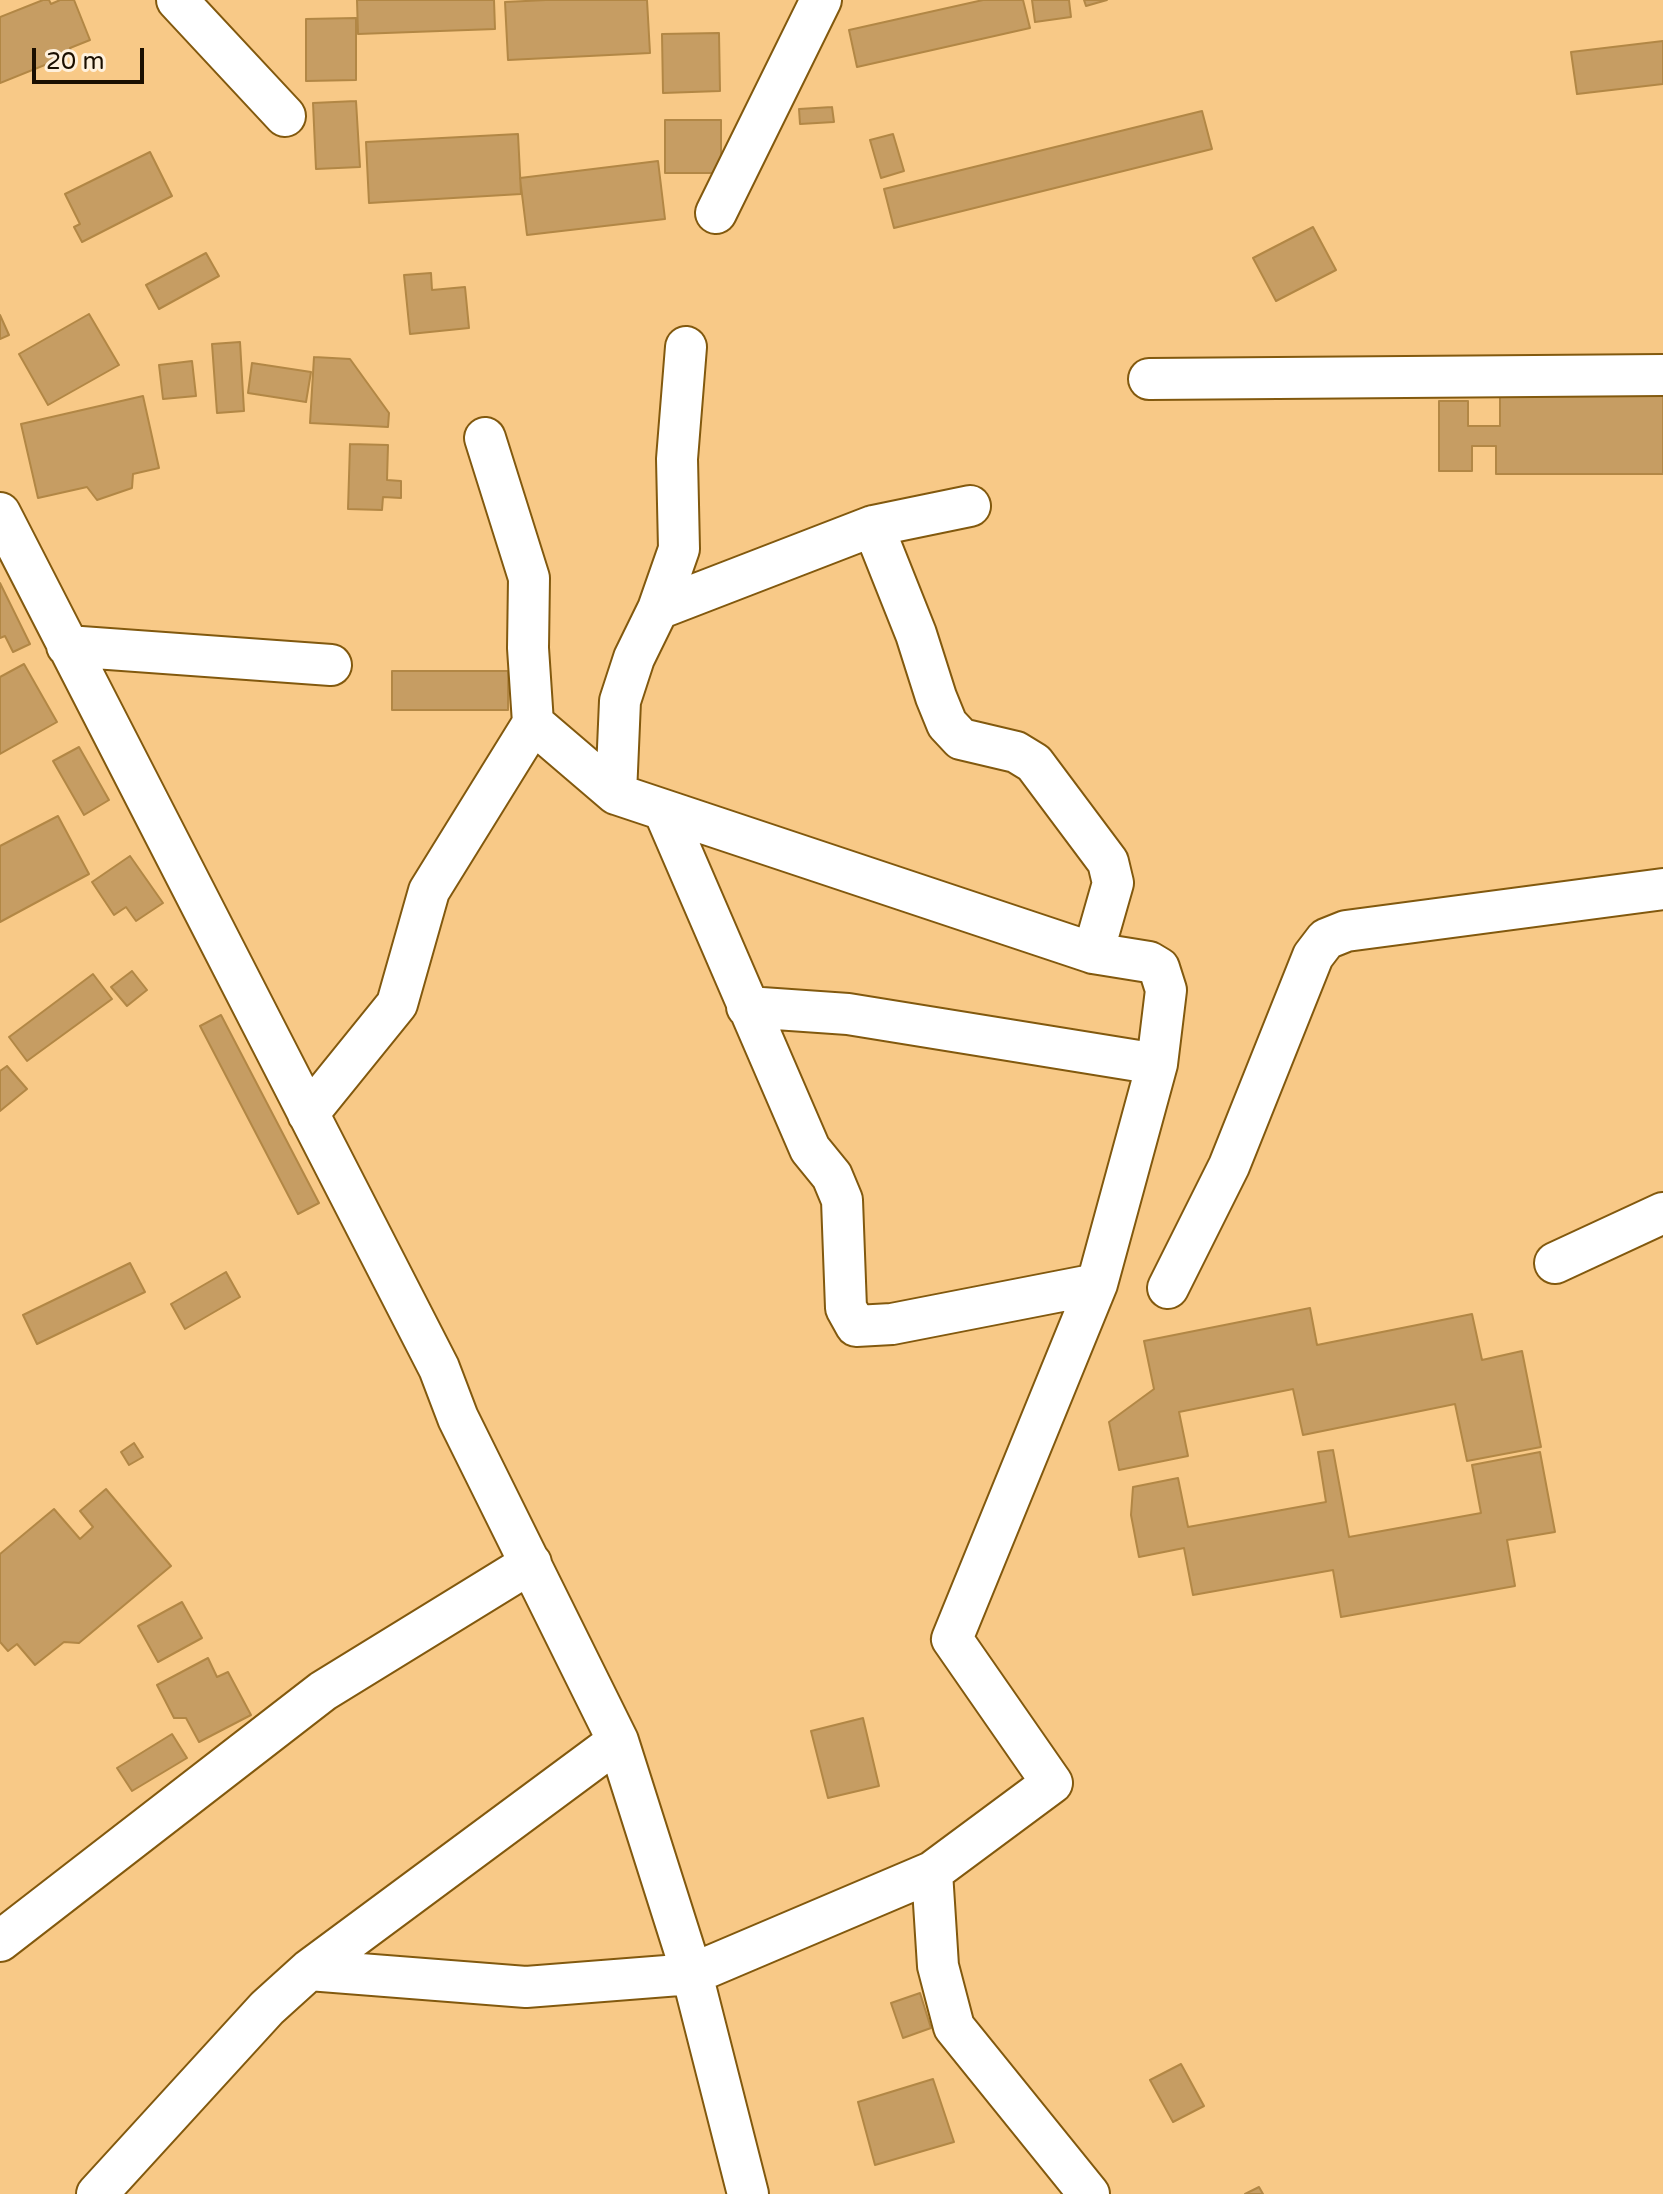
<!DOCTYPE html>
<html>
<head>
<meta charset="utf-8">
<style>
	body { margin:0 }
	#map { position:relative; width:1663px; height:2194px; overflow:hidden; background:#f8c987; font-family:"Varela Round",sans-serif }
	canvas { display:block }
	.scale { position:absolute; left:32px; top:48px; width:112px; height:36px; box-sizing:border-box; border:4px solid #1b0f00; border-top:0; padding-left:10px; font-size:24px; line-height:28px; white-space:nowrap; color:#1b0f00; -webkit-text-stroke:6px #fff1dd; paint-order:stroke }
</style>
</head>
<body>
<div id="map">
<canvas width="1663" height="2194"></canvas>
<div class="scale">20 m</div>
</div>
<script>
const c = document.querySelector('canvas').getContext('2d');
c.lineJoin = 'round';
function paint(path, color) {
  c.fillStyle = color;
  c.fill(path, 'evenodd');
}
function toPath(rows) {
  const path = new Path2D();
  for (const r of rows) {
    path.moveTo(r[0], r[1]);
    for (let i = 2; i < r.length; i += 2) path.lineTo(r[i], r[i + 1]);
  }
  return path;
}
function strokePath(path, color, width, dash) {
  c.strokeStyle = color;
  c.lineWidth = width;
  c.lineCap = dash ? 'butt' : 'round';
  c.setLineDash(dash || []);
  c.stroke(path);
}
const building = toPath([
	[43,0,49,0,51,4,60,0,74,0,90,40,70,48,72,54,0,83,0,17,43,0],
	[357,0,494,0,495,29,358,34,357,0],
	[546,0,647,0,650,53,508,60,505,2,546,0],
	[983,0,1023,0,1030,28,857,67,849,30,983,0],
	[1032,0,1069,0,1071,17,1035,22,1032,0],
	[1084,0,1107,0,1086,6,1084,0],
	[356,18,356,80,306,81,306,19,356,18],
	[719,33,720,91,663,93,662,34,719,33],
	[1663,41,1663,84,1577,94,1571,52,1663,41],
	[356,101,360,167,316,169,313,103,356,101],
	[832,107,834,122,800,124,799,109,832,107],
	[1202,111,1212,149,894,228,884,189,1202,111],
	[665,120,721,120,721,173,665,173,665,120],
	[518,134,521,194,369,203,366,142,518,134],
	[893,134,904,171,881,178,870,140,893,134],
	[150,152,172,196,82,242,74,227,80,224,65,194,150,152],
	[658,161,665,219,527,235,520,178,658,161],
	[1313,227,1336,270,1276,301,1253,258,1313,227],
	[206,253,219,276,159,309,146,285,206,253],
	[431,273,432,290,465,287,469,328,410,334,404,275,431,273],
	[89,314,119,365,48,405,19,354,89,314],
	[0,315,9,335,0,339,0,315],
	[240,342,244,411,217,413,212,344,240,342],
	[314,357,350,359,389,413,388,427,310,423,314,357],
	[192,361,196,396,163,399,159,365,192,361],
	[252,363,311,372,306,402,248,393,252,363],
	[1500,393,1663,393,1663,474,1496,474,1496,446,1472,446,1472,471,1439,471,1439,401,1468,401,1468,426,1500,426,1500,393],
	[143,396,159,468,133,474,132,488,97,500,87,487,38,498,21,424,143,396],
	[350,444,388,445,387,480,401,481,401,498,383,497,382,510,348,509,350,444],
	[0,583,30,644,13,652,5,636,0,638,0,583],
	[24,664,57,722,0,754,0,677,24,664],
	[392,671,508,671,508,710,392,710,392,671],
	[79,747,109,800,84,815,53,761,79,747],
	[58,816,89,874,0,922,0,846,58,816],
	[130,856,163,903,136,921,126,907,114,915,92,882,130,856],
	[132,971,147,990,127,1006,111,987,132,971],
	[93,974,112,999,27,1061,9,1037,93,974],
	[221,1015,319,1203,298,1214,200,1026,221,1015],
	[7,1066,27,1089,0,1111,0,1071,7,1066],
	[130,1263,145,1292,37,1344,23,1315,130,1263],
	[226,1272,240,1297,185,1329,171,1304,226,1272],
	[1310,1308,1317,1345,1472,1314,1482,1360,1522,1351,1541,1447,1467,1461,1455,1404,1303,1435,1293,1389,1179,1412,1188,1456,1119,1470,1109,1422,1154,1389,1144,1341,1310,1308],
	[134,1443,143,1457,129,1465,121,1452,134,1443],
	[1333,1450,1349,1537,1481,1513,1472,1465,1540,1452,1555,1532,1507,1540,1515,1586,1341,1617,1333,1570,1193,1595,1184,1548,1139,1557,1131,1515,1133,1487,1178,1478,1188,1527,1326,1502,1318,1452,1333,1450],
	[106,1489,171,1566,79,1643,64,1642,35,1665,17,1644,8,1651,0,1642,0,1554,54,1509,80,1539,93,1527,80,1511,106,1489],
	[182,1602,202,1638,158,1662,138,1626,182,1602],
	[208,1658,217,1677,228,1672,251,1715,199,1742,186,1718,174,1718,157,1685,208,1658],
	[863,1718,879,1786,828,1798,811,1731,863,1718],
	[172,1734,187,1758,132,1791,117,1768,172,1734],
	[920,1993,931,2028,903,2038,891,2003,920,1993],
	[1181,2064,1204,2106,1173,2122,1150,2080,1181,2064],
	[933,2079,954,2142,875,2165,858,2102,933,2079],
	[1259,2187,1263,2194,1245,2194,1259,2187]
]);
paint(building, '#c69d63');
strokePath(building, '#b28745', 2);
const minor = toPath([
	[177,0,285,116],
	[716,213,821,0],
	[1149,379,1663,375],
	[0,513,439,1368,458,1418,618,1741,692,1974,748,2194],
	[873,526,916,634,936,697,947,724,961,739,1016,752,1034,763,1108,862,1113,883,1093,953],
	[658,609,873,526,970,506],
	[67,646,331,665],
	[616,794,620,701,634,658,658,609,679,549,677,459,686,347],
	[664,811,810,1149,832,1176,842,1200,846,1308,856,1326,892,1324,1097,1284],
	[747,1007,848,1014,1157,1064],
	[308,1114,397,1004,429,891,533,723,528,648,529,578,485,438],
	[1555,1263,1663,1213],
	[1168,1288,1229,1166,1313,956,1326,939,1346,931,1663,889],
	[932,1872,938,1966,954,2027,1089,2194],
	[0,1941,323,1691,531,1563],
	[309,1970,526,1987,692,1974,932,1872,1052,1783,952,1639,1097,1284,1157,1064,1166,990,1159,968,1149,962,1093,953,616,794,533,723],
	[97,2194,267,2008,309,1970,618,1741]
]);
strokePath(minor, '#82590e', 44);
strokePath(minor, '#fff', 40);
</script>
</body>
</html>
